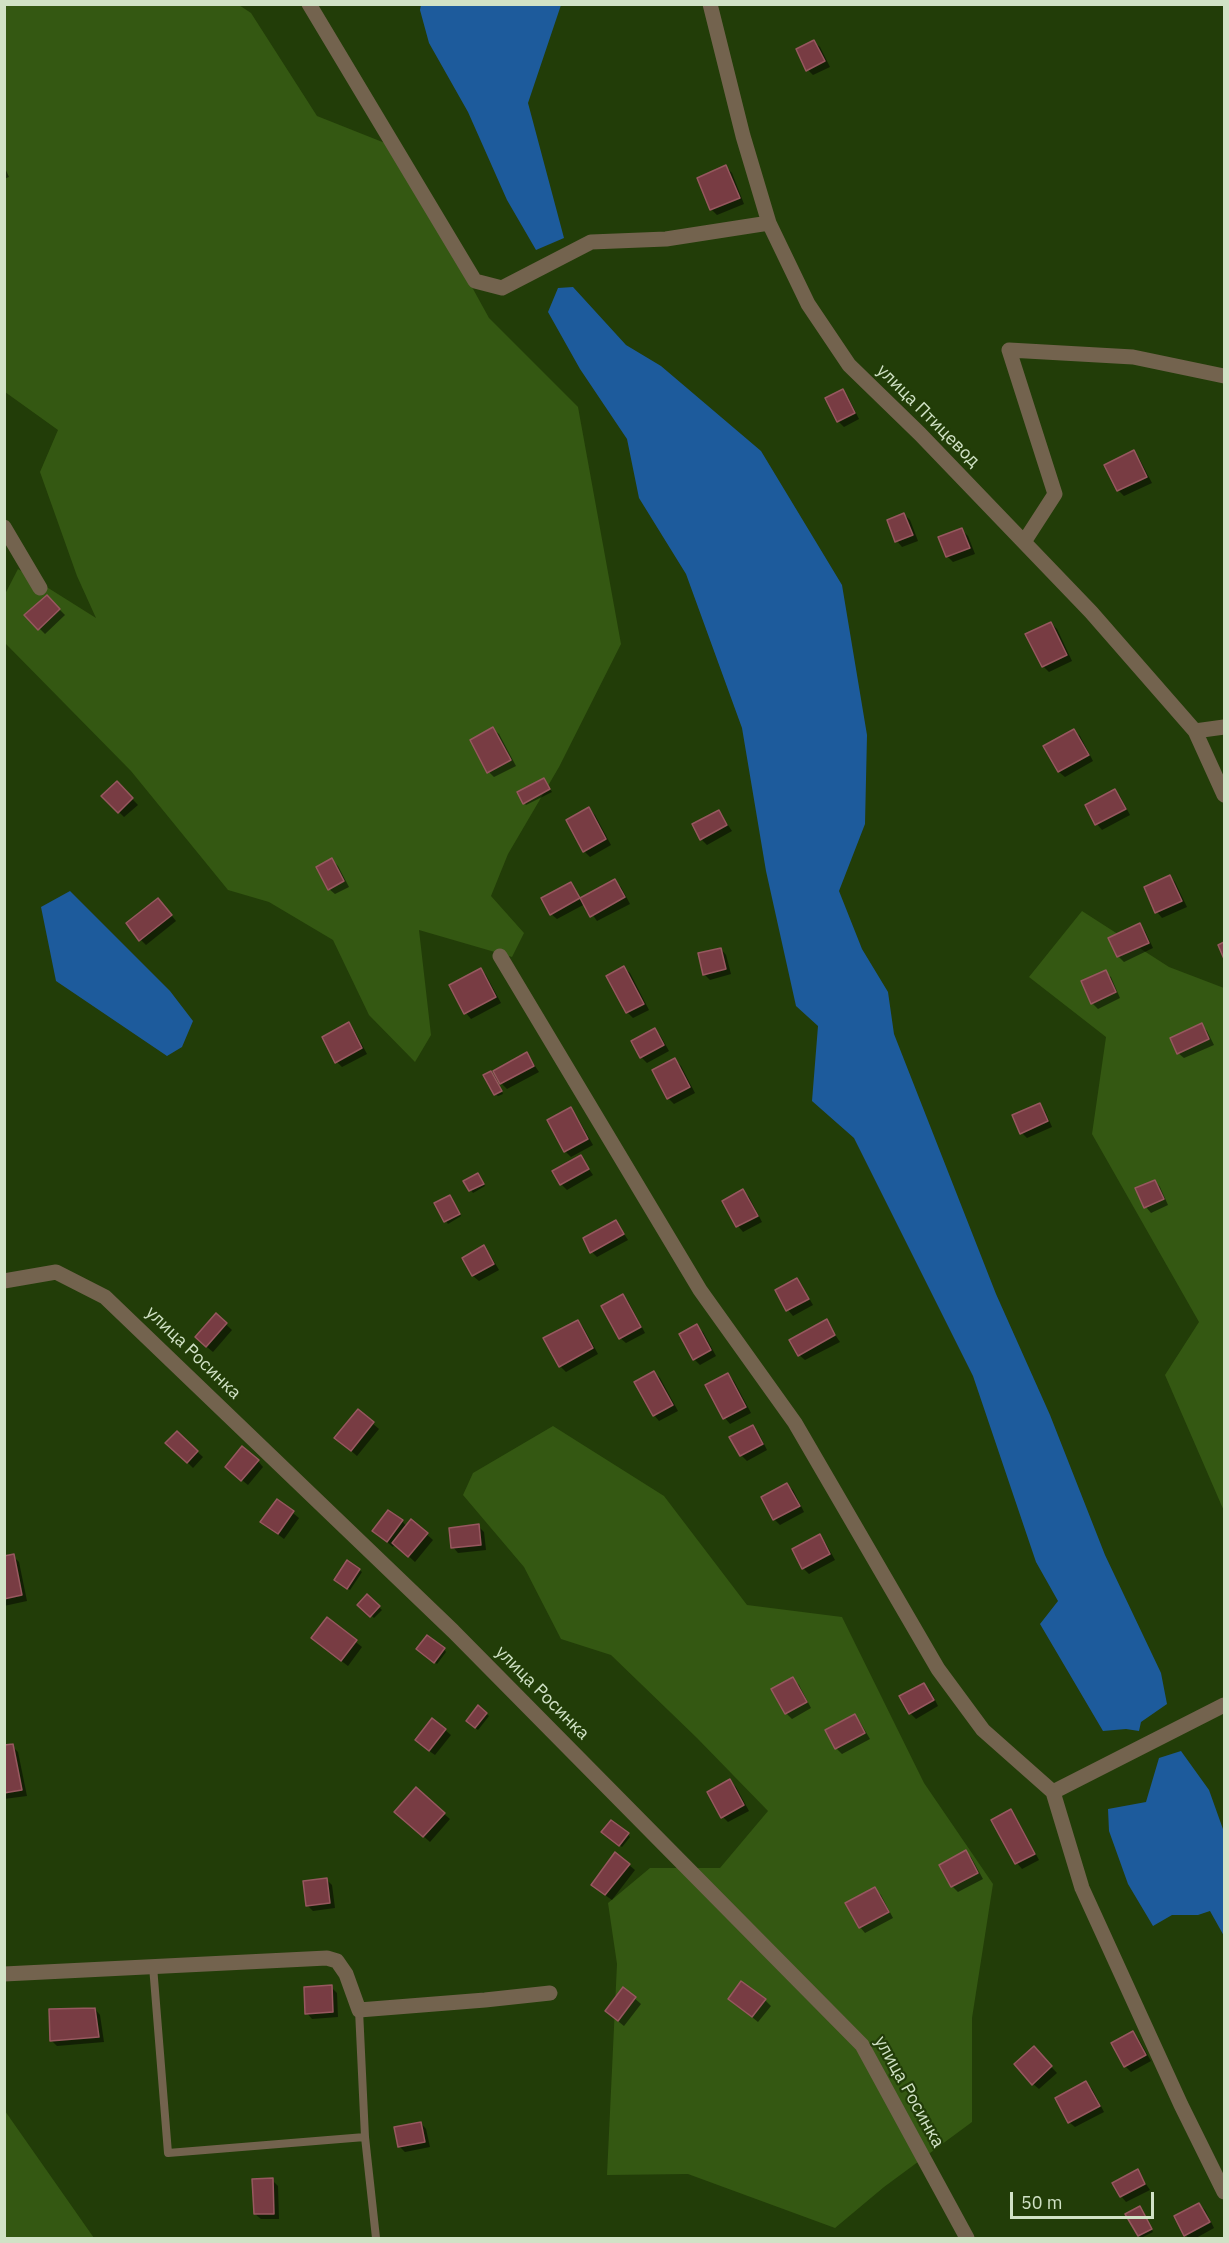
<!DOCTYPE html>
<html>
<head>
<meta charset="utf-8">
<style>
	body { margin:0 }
	#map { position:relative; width:1229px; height:2243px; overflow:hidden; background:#223d08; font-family:"IBM Plex Sans",sans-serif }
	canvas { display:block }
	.frame { position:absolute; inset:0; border:6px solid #d1e2c6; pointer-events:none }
	.scale { position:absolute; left:1010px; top:2192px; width:144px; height:27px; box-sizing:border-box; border:3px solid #d1e2c6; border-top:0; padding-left:8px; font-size:18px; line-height:21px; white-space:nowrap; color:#d1e2c6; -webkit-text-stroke:4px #223d08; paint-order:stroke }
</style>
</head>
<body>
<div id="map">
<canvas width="1229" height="2243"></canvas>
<div class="frame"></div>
<div class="scale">50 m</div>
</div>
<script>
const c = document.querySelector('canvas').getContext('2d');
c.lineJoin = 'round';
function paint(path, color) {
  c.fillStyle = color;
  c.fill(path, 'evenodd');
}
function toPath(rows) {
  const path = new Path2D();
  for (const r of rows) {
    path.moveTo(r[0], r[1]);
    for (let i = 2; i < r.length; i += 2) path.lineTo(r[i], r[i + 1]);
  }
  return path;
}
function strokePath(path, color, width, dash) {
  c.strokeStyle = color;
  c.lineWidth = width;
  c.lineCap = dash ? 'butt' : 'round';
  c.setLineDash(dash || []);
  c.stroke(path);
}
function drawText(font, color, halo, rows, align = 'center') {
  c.font = font + ' "IBM Plex Sans",sans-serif';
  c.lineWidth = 4.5;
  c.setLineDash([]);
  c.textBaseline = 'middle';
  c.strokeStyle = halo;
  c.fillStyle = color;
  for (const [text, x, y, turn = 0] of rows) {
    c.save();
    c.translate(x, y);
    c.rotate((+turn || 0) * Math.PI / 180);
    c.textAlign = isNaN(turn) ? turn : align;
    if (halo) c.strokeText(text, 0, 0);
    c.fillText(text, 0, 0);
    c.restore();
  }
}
paint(toPath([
	[5,5,239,5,251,13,317,116,395,147,489,318,578,407,621,644,559,767,508,854,491,896,524,933,512,957,419,930,431,1035,415,1062,369,1015,333,940,269,902,228,890,131,771,5,643,4,596,18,569,96,618,77,576,40,472,58,430,5,392],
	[1082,911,1169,967,1224,988,1224,1511,1165,1375,1199,1322,1092,1134,1106,1037,1029,977],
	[553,1426,664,1496,747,1605,842,1617,924,1783,993,1884,972,2018,972,2122,884,2187,835,2228,688,2174,607,2175,617,1964,608,1903,650,1868,720,1868,768,1811,697,1738,611,1655,561,1639,524,1567,463,1495,473,1473],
	[4,2111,5,2111,94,2238,5,2238]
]), '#345812');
paint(toPath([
	[421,5,561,5,528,103,564,238,536,250,507,200,468,112,429,43,420,10],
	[573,287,626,345,661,366,761,451,842,585,867,735,865,824,839,891,862,949,888,992,894,1034,996,1294,1050,1415,1105,1555,1161,1673,1167,1704,1141,1722,1139,1731,1126,1729,1103,1731,1040,1624,1058,1601,1036,1562,973,1376,854,1138,812,1101,818,1026,796,1006,766,871,742,728,686,574,639,498,627,439,580,369,548,312,558,288],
	[70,891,170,991,193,1021,182,1047,167,1056,56,981,41,907],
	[1181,1751,1209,1790,1224,1832,1224,1936,1210,1911,1198,1915,1172,1915,1153,1926,1128,1884,1109,1831,1108,1809,1146,1802,1159,1758]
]), '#1d5b9c');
paint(toPath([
	[814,42,820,47,830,67,813,75,808,70],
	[4,166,9,177,4,179],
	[726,167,732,173,744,204,717,215,712,210,699,178],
	[842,391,848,397,859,419,844,427,838,421],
	[1134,452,1139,458,1152,483,1124,496,1118,490],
	[904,514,910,520,918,541,902,547,897,541],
	[962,530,968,536,975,554,953,562,947,556],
	[47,597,65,615,45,634,27,616],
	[1051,623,1057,629,1072,661,1049,672,1043,666],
	[493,729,499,734,516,766,494,777,489,772],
	[1074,731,1080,736,1093,761,1065,777,1059,772,1045,746],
	[544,780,552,792,526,805,524,803],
	[117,783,138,805,124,817,103,796],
	[1115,791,1120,796,1130,815,1102,830,1097,824],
	[589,809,595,815,611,845,590,857,584,851],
	[719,812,732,831,707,845,701,839],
	[332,860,338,866,349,887,335,894,329,889],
	[1170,876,1175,882,1187,907,1162,918,1157,912],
	[615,881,621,887,630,904,597,921,585,904,557,919,551,914,571,884,582,899],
	[163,905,176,921,146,945,141,940],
	[1139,925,1145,931,1153,948,1124,962,1118,956],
	[721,949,726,955,731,974,710,980,704,974],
	[624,968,630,973,649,1010,633,1018,627,1012,608,976],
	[481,969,486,975,501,1003,471,1019,466,1013],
	[1105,972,1111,977,1120,998,1098,1009,1092,1003],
	[348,1024,354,1030,367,1054,342,1067,337,1062],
	[1202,1025,1207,1031,1214,1045,1184,1058,1178,1053],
	[654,1030,660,1035,669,1051,647,1063,641,1057],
	[527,1054,539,1072,507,1089,496,1078,503,1094,498,1096,495,1094,491,1073,499,1080],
	[675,1060,681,1066,695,1093,674,1104,668,1098],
	[1039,1105,1045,1111,1052,1127,1027,1138,1022,1133],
	[571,1109,576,1115,593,1145,571,1157,565,1151],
	[581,1157,593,1175,567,1190,561,1184],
	[478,1175,485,1186,473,1193,465,1182],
	[1155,1181,1160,1187,1168,1205,1151,1213,1146,1207],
	[743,1191,749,1197,762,1222,743,1232,738,1226,724,1201],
	[452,1199,461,1216,448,1224,446,1221],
	[616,1222,628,1240,597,1257,592,1252],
	[484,1247,489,1253,499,1270,479,1281,473,1276,464,1258],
	[797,1280,802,1286,813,1305,793,1316,788,1310,777,1291],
	[623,1295,628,1301,645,1333,626,1343,620,1338],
	[216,1315,232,1330,213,1352,202,1343],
	[578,1321,583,1327,598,1354,566,1372,560,1366],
	[826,1321,840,1342,805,1360,799,1355],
	[697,1326,703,1332,716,1356,700,1365,694,1359],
	[654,1372,660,1378,678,1411,659,1421,654,1415],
	[728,1375,734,1381,751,1413,730,1424,725,1418],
	[358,1411,379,1429,357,1456,342,1443],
	[752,1426,758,1432,767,1450,747,1461,741,1455],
	[177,1433,203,1457,193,1468,168,1443],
	[258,1461,263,1467,248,1485,232,1472],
	[787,1485,793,1490,804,1512,780,1525,774,1519],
	[278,1501,299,1518,284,1539,268,1527],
	[402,1521,407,1527,412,1521,433,1540,415,1562,395,1544,393,1547,374,1531],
	[478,1526,484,1532,486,1550,458,1553,453,1547],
	[819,1536,825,1542,835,1560,809,1574,803,1568],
	[13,1556,19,1562,27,1601,4,1606,4,1558],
	[359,1570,362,1572,350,1590,338,1582],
	[367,1596,382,1610,374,1618,359,1605],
	[327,1619,362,1647,348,1666,319,1644],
	[444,1649,446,1652,437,1664,420,1651],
	[793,1679,799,1685,811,1708,792,1719,786,1713],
	[924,1684,930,1690,938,1706,916,1719,910,1713],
	[478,1708,489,1716,478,1730,470,1724],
	[855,1716,860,1722,870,1739,842,1754,836,1748],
	[445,1730,451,1735,435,1755,422,1746],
	[12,1746,18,1752,27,1796,4,1799,4,1747],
	[730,1781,736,1787,749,1811,728,1822,723,1817],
	[1010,1811,1016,1817,1039,1860,1022,1869,1017,1863],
	[444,1814,450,1819,430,1842,402,1817],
	[628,1834,630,1837,622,1847,605,1835],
	[966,1852,971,1857,983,1879,958,1892,952,1886],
	[629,1865,635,1870,612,1900,598,1890],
	[326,1879,332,1885,335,1908,313,1911,307,1905],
	[875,1889,881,1895,893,1918,865,1933,860,1927],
	[331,1987,337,1993,338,2017,312,2019,307,2013],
	[624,1989,641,2004,624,2026,613,2017],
	[730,1999,765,2000,771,2006,758,2022],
	[95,2009,100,2015,104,2042,57,2046,52,2041],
	[1133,2033,1138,2038,1151,2061,1131,2072,1125,2066,1113,2043],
	[1039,2054,1057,2073,1039,2089,1033,2084],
	[1086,2083,1092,2089,1104,2112,1075,2127,1069,2122],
	[421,2123,426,2129,430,2147,405,2152,399,2146],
	[1137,2171,1150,2190,1126,2202,1121,2196],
	[272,2180,278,2186,279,2219,261,2219,255,2214],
	[1199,2204,1205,2210,1214,2228,1196,2238,1189,2238,1185,2235],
	[1142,2211,1153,2232,1141,2238,1139,2236]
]), '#0007');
const building = toPath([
	[814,40,825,61,806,71,796,49,814,40],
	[726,165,740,198,710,210,697,178,726,165],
	[843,389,855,413,837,422,825,398,843,389],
	[1134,450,1147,477,1117,491,1104,465,1134,450],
	[904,513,913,535,895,542,887,520,904,513],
	[962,528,970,548,946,557,938,537,962,528],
	[47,595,60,609,38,630,24,615,47,595],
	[1051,622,1067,655,1042,667,1025,634,1051,622],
	[493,727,511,760,487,773,470,740,493,727],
	[1074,729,1089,755,1058,772,1043,746,1074,729],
	[544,778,550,789,523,804,517,792,544,778],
	[117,781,133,798,118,813,101,796,117,781],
	[1115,789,1126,809,1095,825,1085,805,1115,789],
	[589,807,606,839,583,852,566,820,589,807],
	[719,810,727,825,700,840,692,824,719,810],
	[332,858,344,881,328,890,316,867,332,858],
	[1170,875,1182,901,1155,913,1144,887,1170,875],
	[615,879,625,897,590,917,580,898,615,879],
	[571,882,580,898,550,915,541,898,571,882],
	[158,898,172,915,139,941,126,923,158,898],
	[1140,923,1149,943,1117,957,1108,938,1140,923],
	[1224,942,1224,959,1218,945,1224,942],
	[721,948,726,969,703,975,698,953,721,948],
	[624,966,644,1004,626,1013,606,976,624,966],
	[481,968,496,997,464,1014,449,985,481,968],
	[1106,970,1116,992,1091,1004,1081,981,1106,970],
	[349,1022,362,1048,335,1063,322,1037,349,1022],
	[1202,1023,1209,1039,1177,1054,1170,1038,1202,1023],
	[655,1028,664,1045,640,1058,631,1041,655,1028],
	[527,1052,534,1066,500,1084,493,1071,527,1052],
	[675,1058,690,1087,667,1099,652,1070,675,1058],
	[491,1071,502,1091,494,1095,483,1075,491,1071],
	[1040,1103,1048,1121,1020,1134,1012,1115,1040,1103],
	[571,1107,588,1139,564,1152,547,1120,571,1107],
	[581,1155,589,1169,560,1185,552,1171,581,1155],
	[478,1173,484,1184,469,1191,463,1181,478,1173],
	[1155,1180,1164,1199,1144,1208,1135,1188,1155,1180],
	[743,1189,758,1216,736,1227,722,1201,743,1189],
	[450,1195,460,1214,444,1222,434,1203,450,1195],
	[616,1220,624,1234,590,1253,583,1238,616,1220],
	[484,1245,494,1264,472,1276,462,1258,484,1245],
	[797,1278,809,1299,786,1311,775,1290,797,1278],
	[623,1294,641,1327,619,1339,601,1306,623,1294],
	[216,1313,227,1323,206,1347,195,1337,216,1313],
	[827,1319,835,1335,798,1356,789,1340,827,1319],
	[578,1320,593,1348,559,1367,543,1338,578,1320],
	[697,1324,711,1350,693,1360,679,1334,697,1324],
	[654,1371,673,1405,653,1416,634,1382,654,1371],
	[728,1373,746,1407,723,1419,705,1385,728,1373],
	[358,1409,374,1422,351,1451,334,1438,358,1409],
	[753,1425,763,1444,740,1456,729,1437,753,1425],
	[177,1431,198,1451,187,1463,165,1443,177,1431],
	[242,1446,259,1460,241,1481,225,1467,242,1446],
	[787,1483,800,1506,773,1520,761,1497,787,1483],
	[277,1499,294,1511,278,1534,260,1522,277,1499],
	[388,1510,403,1520,387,1542,372,1531,388,1510],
	[411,1519,428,1533,408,1557,392,1543,411,1519],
	[479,1524,481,1545,451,1548,449,1528,479,1524],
	[820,1534,830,1554,802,1569,792,1549,820,1534],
	[14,1554,22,1595,4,1599,4,1556,14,1554],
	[347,1560,360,1569,347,1589,334,1580,347,1560],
	[367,1594,380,1606,370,1617,357,1605,367,1594],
	[327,1617,357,1640,341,1661,311,1638,327,1617],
	[427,1635,445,1648,434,1663,416,1649,427,1635],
	[793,1677,807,1702,785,1714,771,1689,793,1677],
	[924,1683,934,1700,909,1714,899,1696,924,1683],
	[478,1705,487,1713,475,1728,466,1721,478,1705],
	[855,1714,865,1733,835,1749,825,1730,855,1714],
	[432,1718,446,1729,429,1751,415,1740,432,1718],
	[13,1744,22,1790,4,1793,4,1745,13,1744],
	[730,1779,744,1805,721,1818,707,1792,730,1779],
	[416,1787,445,1813,423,1837,394,1812,416,1787],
	[1011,1809,1035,1854,1015,1864,991,1820,1011,1809],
	[611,1820,629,1833,619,1846,601,1832,611,1820],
	[966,1850,978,1873,951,1887,939,1865,966,1850],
	[615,1852,630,1864,605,1895,591,1885,615,1852],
	[327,1878,330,1903,306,1906,303,1881,327,1878],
	[875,1887,889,1912,859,1928,845,1903,875,1887],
	[741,1981,766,1999,752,2017,728,1999,741,1981],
	[332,1985,333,2012,305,2014,304,1987,332,1985],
	[623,1987,636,1997,618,2021,605,2011,623,1987],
	[95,2008,99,2037,50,2041,49,2009,95,2008],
	[1133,2031,1146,2055,1124,2067,1111,2043,1133,2031],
	[1034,2046,1052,2066,1032,2085,1014,2064,1034,2046],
	[1086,2081,1100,2106,1068,2123,1055,2098,1086,2081],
	[421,2122,425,2142,398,2147,394,2127,421,2122],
	[1138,2169,1145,2184,1120,2197,1112,2183,1138,2169],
	[273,2178,274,2214,254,2214,252,2179,273,2178],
	[1199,2203,1210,2222,1184,2236,1174,2216,1199,2203],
	[1140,2206,1152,2229,1138,2236,1125,2214,1140,2206]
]);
paint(building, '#783c43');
strokePath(building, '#97585f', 1.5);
strokePath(toPath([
	[153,1966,168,2153,365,2137],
	[359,2010,365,2137,376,2238]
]), '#73634e', 8);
strokePath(toPath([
	[309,4,475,281,502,288,591,242,666,239,769,223],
	[710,4,743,136,769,223,808,304,849,365,920,434,1091,612,1195,731,1224,795],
	[4,527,40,588],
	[1024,542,1055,494,1009,350,1133,357,1224,376],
	[1195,731,1224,727],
	[500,956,700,1290,795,1423,938,1669,983,1730,1053,1792,1082,1888,1181,2105,1224,2192],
	[4,1281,56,1272,105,1297,453,1631,862,2045,967,2238],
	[1053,1792,1224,1705],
	[4,1974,327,1958,337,1961,346,1974,359,2010,485,2000,550,1993]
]), '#73634e', 15);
drawText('18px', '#d1e2c6', '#223d08', [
	["улица Птицевод",928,416,45],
	["улица Росинка",193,1353,44],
	["улица Росинка",542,1693,45],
	["улица Росинка",909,2092,61]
]);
</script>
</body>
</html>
